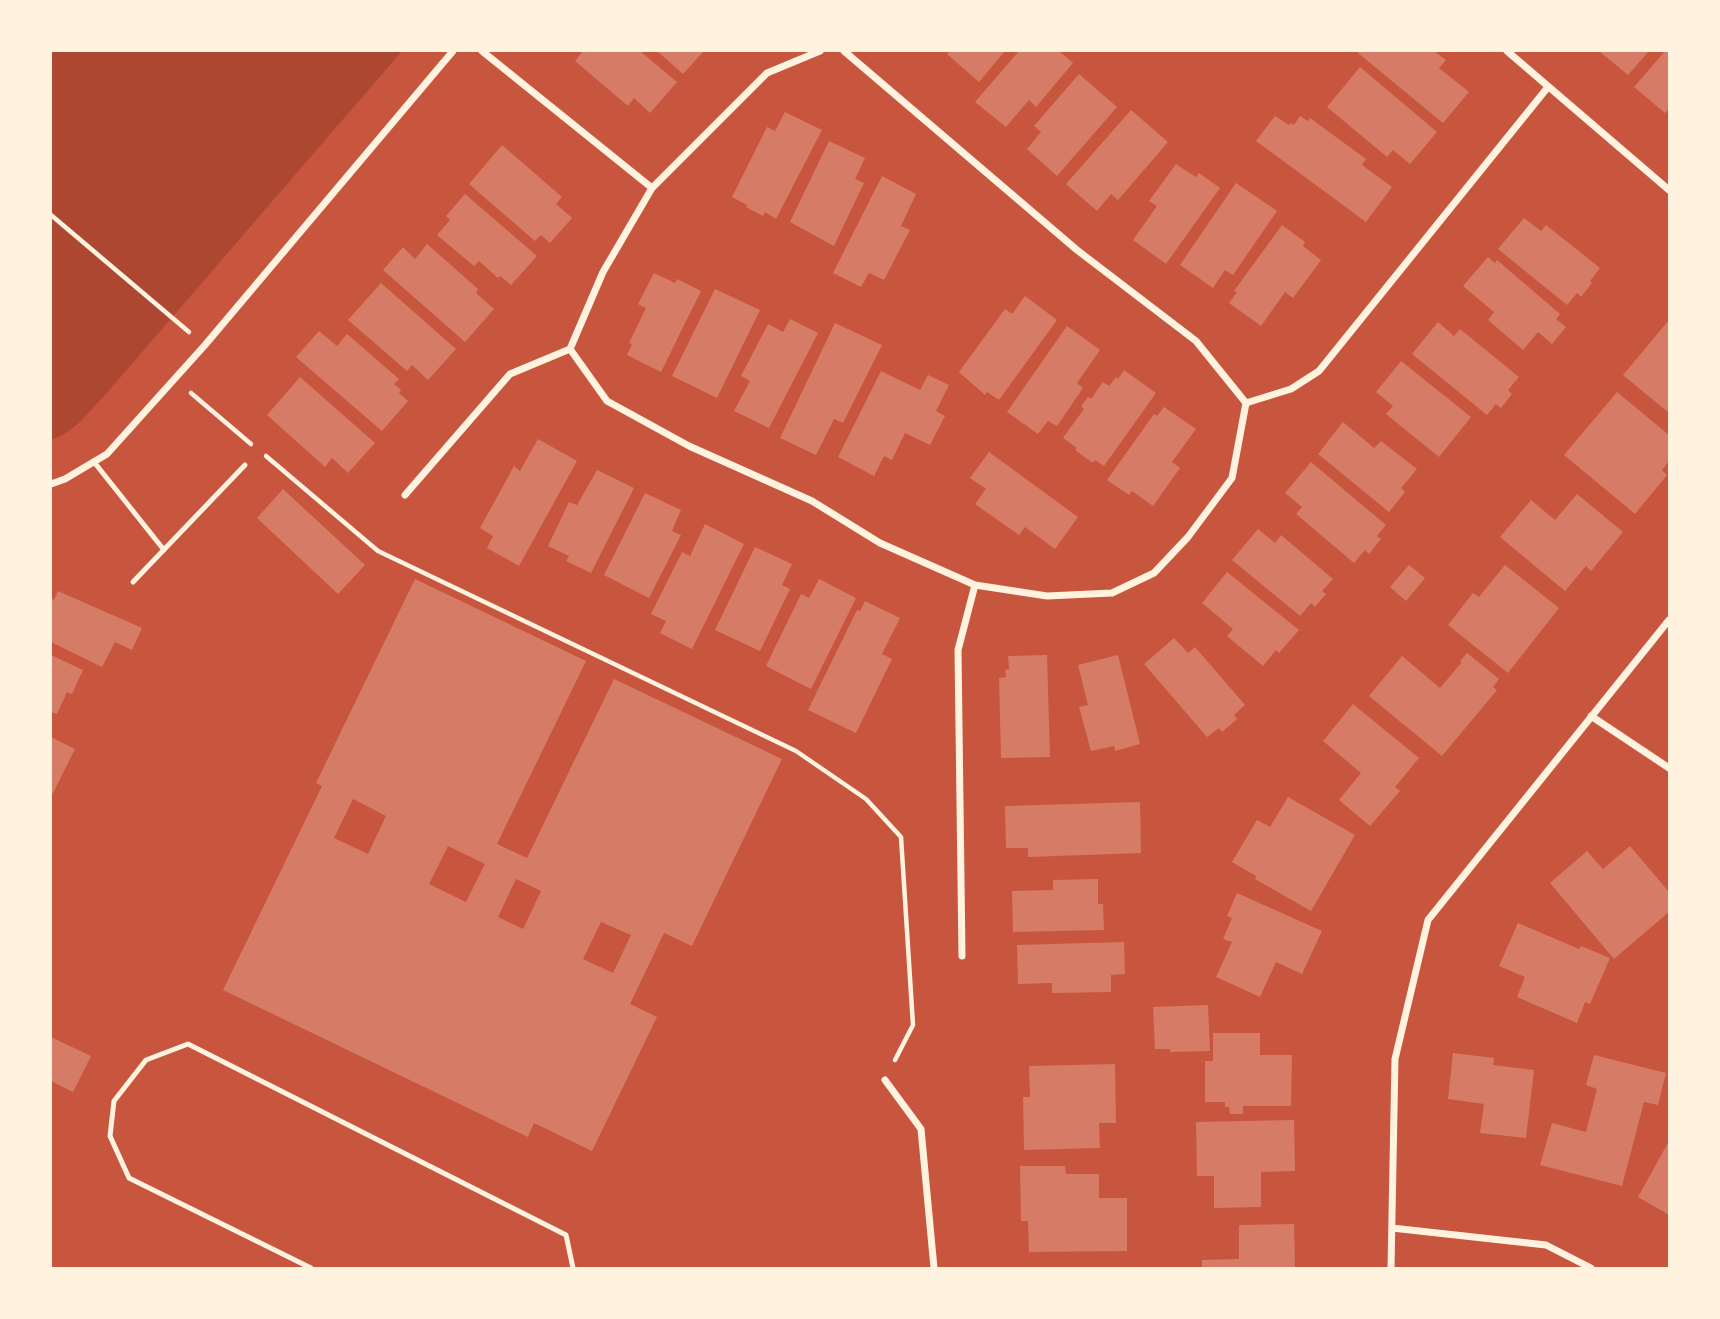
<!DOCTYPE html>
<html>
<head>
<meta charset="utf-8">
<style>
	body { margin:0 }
	#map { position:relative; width:1720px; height:1319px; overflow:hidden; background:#c8553d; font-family:"Roboto Condensed",sans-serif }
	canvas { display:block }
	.frame { position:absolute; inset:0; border:52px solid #fff3e0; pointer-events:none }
</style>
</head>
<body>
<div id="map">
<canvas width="1720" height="1319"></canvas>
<div class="frame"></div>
</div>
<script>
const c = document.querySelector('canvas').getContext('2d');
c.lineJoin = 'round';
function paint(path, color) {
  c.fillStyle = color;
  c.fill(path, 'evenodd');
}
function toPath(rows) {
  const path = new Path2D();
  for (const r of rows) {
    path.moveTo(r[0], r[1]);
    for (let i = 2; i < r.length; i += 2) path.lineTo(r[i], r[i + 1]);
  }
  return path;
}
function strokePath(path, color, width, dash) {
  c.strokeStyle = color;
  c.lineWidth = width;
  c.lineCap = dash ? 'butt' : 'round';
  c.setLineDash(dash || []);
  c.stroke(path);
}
paint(toPath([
	[51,51,402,51,105,395,79,423,63,435,51,440]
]), '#ae4732');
paint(toPath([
	[583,51,640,51,677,82,650,113,634,98,628,106,575,61],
	[657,51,704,51,683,74],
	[950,51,1005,51,979,82,947,54],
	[1019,51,1059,51,1073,63,1036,107,1029,100,1006,127,975,102],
	[1359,51,1434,51,1446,60,1439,68,1469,92,1443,123,1358,53],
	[1599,51,1649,51,1628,75],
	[1665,51,1669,51,1669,109,1665,113,1634,87],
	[1360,67,1437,132,1410,164,1393,150,1387,157,1327,107],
	[1079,74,1117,107,1057,176,1027,149,1041,132,1034,126],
	[1131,110,1168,142,1118,200,1111,194,1097,211,1066,184],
	[785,112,822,130,776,219,765,212,763,216,746,207,747,205,732,197,767,127,775,131],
	[1275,116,1289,125,1291,123,1294,125,1300,116,1308,121,1310,118,1366,159,1362,165,1392,187,1366,222,1256,141],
	[829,141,865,158,855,179,864,183,834,246,790,222],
	[502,145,562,197,556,204,572,218,550,243,541,235,535,241,469,184],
	[1176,164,1196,177,1199,173,1220,188,1166,264,1133,240,1157,206,1149,201],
	[882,176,916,194,901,226,910,230,884,280,869,273,861,287,833,273],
	[1236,183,1277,211,1233,275,1225,270,1213,288,1180,265],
	[465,194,537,256,511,285,500,276,498,278,479,261,474,266,437,235,450,220,446,216],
	[1524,218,1541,231,1546,225,1600,268,1590,281,1592,283,1581,297,1577,293,1567,305,1498,249],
	[1282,225,1305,242,1303,246,1321,260,1293,298,1285,292,1261,326,1229,303,1237,292,1234,291],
	[427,244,478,289,476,293,494,309,465,342,383,270,403,247,415,259],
	[1488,257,1495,263,1497,260,1560,314,1556,319,1566,327,1552,344,1538,332,1523,350,1488,320,1494,312,1463,286],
	[654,273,675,283,677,279,701,291,661,372,627,355,632,344,629,343,646,308,638,304],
	[381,283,456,349,428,380,412,365,407,371,348,320],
	[715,289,760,310,717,398,672,376],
	[1025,296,1057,320,999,400,987,392,985,395,959,372,1005,309,1012,314],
	[790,319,818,333,769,428,734,411,750,381,741,376,768,324,783,332],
	[1669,320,1669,413,1623,375],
	[1438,322,1454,336,1460,329,1519,377,1508,390,1512,394,1501,408,1496,404,1487,415,1412,354],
	[835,323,882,345,843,423,834,419,816,455,780,438],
	[1067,326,1100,350,1077,383,1083,388,1057,426,1048,421,1038,434,1007,412],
	[319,331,337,346,347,334,399,379,394,384,401,390,399,393,408,401,382,431,296,357],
	[1401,361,1471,417,1439,457,1386,414,1393,406,1376,392],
	[1124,370,1156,393,1104,466,1095,460,1093,463,1075,450,1077,448,1063,438,1084,409,1081,406,1088,397,1091,399,1103,382,1109,386,1116,377,1118,379],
	[881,371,920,390,928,375,949,385,936,411,945,416,930,445,905,433,892,460,884,456,874,476,838,457],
	[300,377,375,443,348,473,332,458,325,467,267,415],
	[1617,392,1669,435,1669,461,1662,470,1667,475,1635,514,1564,455],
	[1164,407,1196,429,1172,462,1180,468,1153,506,1132,491,1129,495,1107,480,1154,414,1157,416],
	[1343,422,1374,448,1381,441,1417,469,1401,488,1405,492,1389,512,1318,454],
	[538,439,577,461,519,566,487,548,493,536,480,528,514,466,520,471],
	[989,452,1078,517,1055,549,1025,527,1019,535,975,504,986,489,970,478],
	[1311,462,1386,525,1377,536,1381,539,1369,554,1365,550,1354,563,1296,514,1302,507,1285,493],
	[597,470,634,488,591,573,566,561,569,556,548,546,569,502,577,505],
	[283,489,365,565,338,594,257,518],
	[645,493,681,510,672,531,681,535,649,598,604,575],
	[1577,494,1623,532,1591,571,1586,566,1565,591,1500,537,1531,500,1555,520],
	[705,524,744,544,692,649,660,633,666,621,651,614,682,552,690,556],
	[1258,529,1275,543,1281,535,1333,579,1322,591,1326,594,1315,607,1311,603,1300,616,1232,560],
	[755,547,792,564,782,585,790,589,760,651,715,630],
	[1409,565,1425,578,1406,601,1390,587],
	[1505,565,1559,608,1508,673,1448,625,1473,593,1479,597],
	[1227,572,1299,630,1279,653,1276,650,1263,666,1227,636,1233,629,1202,603],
	[415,579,586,661,497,844,527,858,614,679,782,759,692,946,664,933,630,1004,657,1017,592,1151,534,1123,528,1137,223,990,322,786,316,783],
	[353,799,386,816,368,854,334,838],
	[448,846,485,864,466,902,429,884],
	[516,879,541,891,523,929,498,917],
	[601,922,631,935,613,973,583,959],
	[819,579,856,598,811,689,766,666,801,594,809,598],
	[58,591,142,628,132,650,115,642,102,667,51,642,51,598,54,600],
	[865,601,900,618,882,654,892,659,856,733,808,710,857,610,860,611],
	[1174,638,1188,653,1195,647,1245,705,1234,715,1237,719,1222,732,1219,728,1207,737,1144,664],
	[1467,653,1499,679,1493,687,1497,690,1442,756,1369,696,1402,656,1440,688,1462,662,1460,661],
	[51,655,83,670,72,694,67,692,57,714,51,712],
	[1047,655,1050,757,1001,758,999,678,1006,677,1005,670,1009,669,1008,656],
	[1118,655,1140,744,1115,751,1114,746,1091,751,1079,707,1088,705,1078,665],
	[1353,704,1419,758,1395,787,1400,791,1370,826,1339,800,1361,773,1323,741],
	[51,737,75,749,51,797],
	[1288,797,1355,835,1311,911,1255,879,1256,876,1232,862,1257,820,1270,827],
	[1140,802,1141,853,1028,857,1028,848,1006,848,1005,806],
	[1630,846,1669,892,1669,912,1614,959,1550,883,1587,851,1603,869],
	[1098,879,1098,904,1103,904,1104,930,1013,932,1012,891,1053,890,1053,880],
	[1237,893,1322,931,1302,974,1276,962,1260,997,1216,977,1232,942,1223,939,1232,918,1227,916],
	[1518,923,1579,949,1581,946,1610,958,1590,1004,1585,1002,1577,1023,1517,997,1525,977,1499,966],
	[1124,942,1125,974,1111,975,1111,992,1052,993,1052,983,1018,984,1017,945],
	[1208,1005,1210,1051,1170,1052,1170,1049,1155,1049,1153,1007],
	[1213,1033,1260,1033,1260,1055,1292,1055,1291,1106,1243,1106,1243,1114,1230,1114,1229,1107,1225,1107,1225,1102,1205,1102,1205,1061,1213,1061],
	[51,1037,91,1056,73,1092,51,1081],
	[1453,1053,1494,1058,1493,1065,1534,1070,1526,1138,1480,1133,1484,1104,1448,1099],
	[1594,1055,1666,1073,1658,1105,1644,1102,1622,1186,1540,1165,1552,1123,1586,1132,1597,1089,1586,1085],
	[1115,1064,1116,1123,1099,1123,1100,1148,1024,1150,1023,1097,1030,1097,1029,1066],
	[1294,1120,1295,1171,1261,1172,1261,1207,1214,1208,1214,1176,1197,1176,1196,1122],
	[1669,1141,1669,1215,1638,1197],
	[1020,1166,1065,1166,1066,1174,1099,1174,1099,1198,1127,1198,1127,1251,1029,1252,1028,1221,1021,1221],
	[1294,1224,1295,1268,1202,1268,1202,1260,1239,1259,1239,1225]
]), '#d67c66');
strokePath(toPath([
	[51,215,189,332],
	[191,393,251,444],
	[266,456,378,551,796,751,866,799,901,837,913,1025,895,1060]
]), '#fff3e0', 4.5);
strokePath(toPath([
	[94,462,164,550],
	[133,582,245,465],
	[311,1268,129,1178,110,1136,114,1101,146,1060,188,1044,566,1235,573,1268]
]), '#fff3e0', 5);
strokePath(toPath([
	[482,51,652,188],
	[1507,51,1669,190],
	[570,349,607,401,689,446,812,501,880,543,975,585,1047,596,1112,593,1154,573,1188,537,1232,478,1246,403,1196,341,1077,250,844,51],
	[1246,403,1291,389,1319,371,1548,87],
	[51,484,65,479,107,454,205,345,453,51],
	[405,495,510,374,570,349,603,272,652,188,767,73,820,51],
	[1591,716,1669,768],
	[962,956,958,650,975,585],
	[885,1080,921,1129,934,1268],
	[1392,1228,1546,1245,1591,1268],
	[1391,1268,1395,1059,1428,920,1669,620]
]), '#fff3e0', 7);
</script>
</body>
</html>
